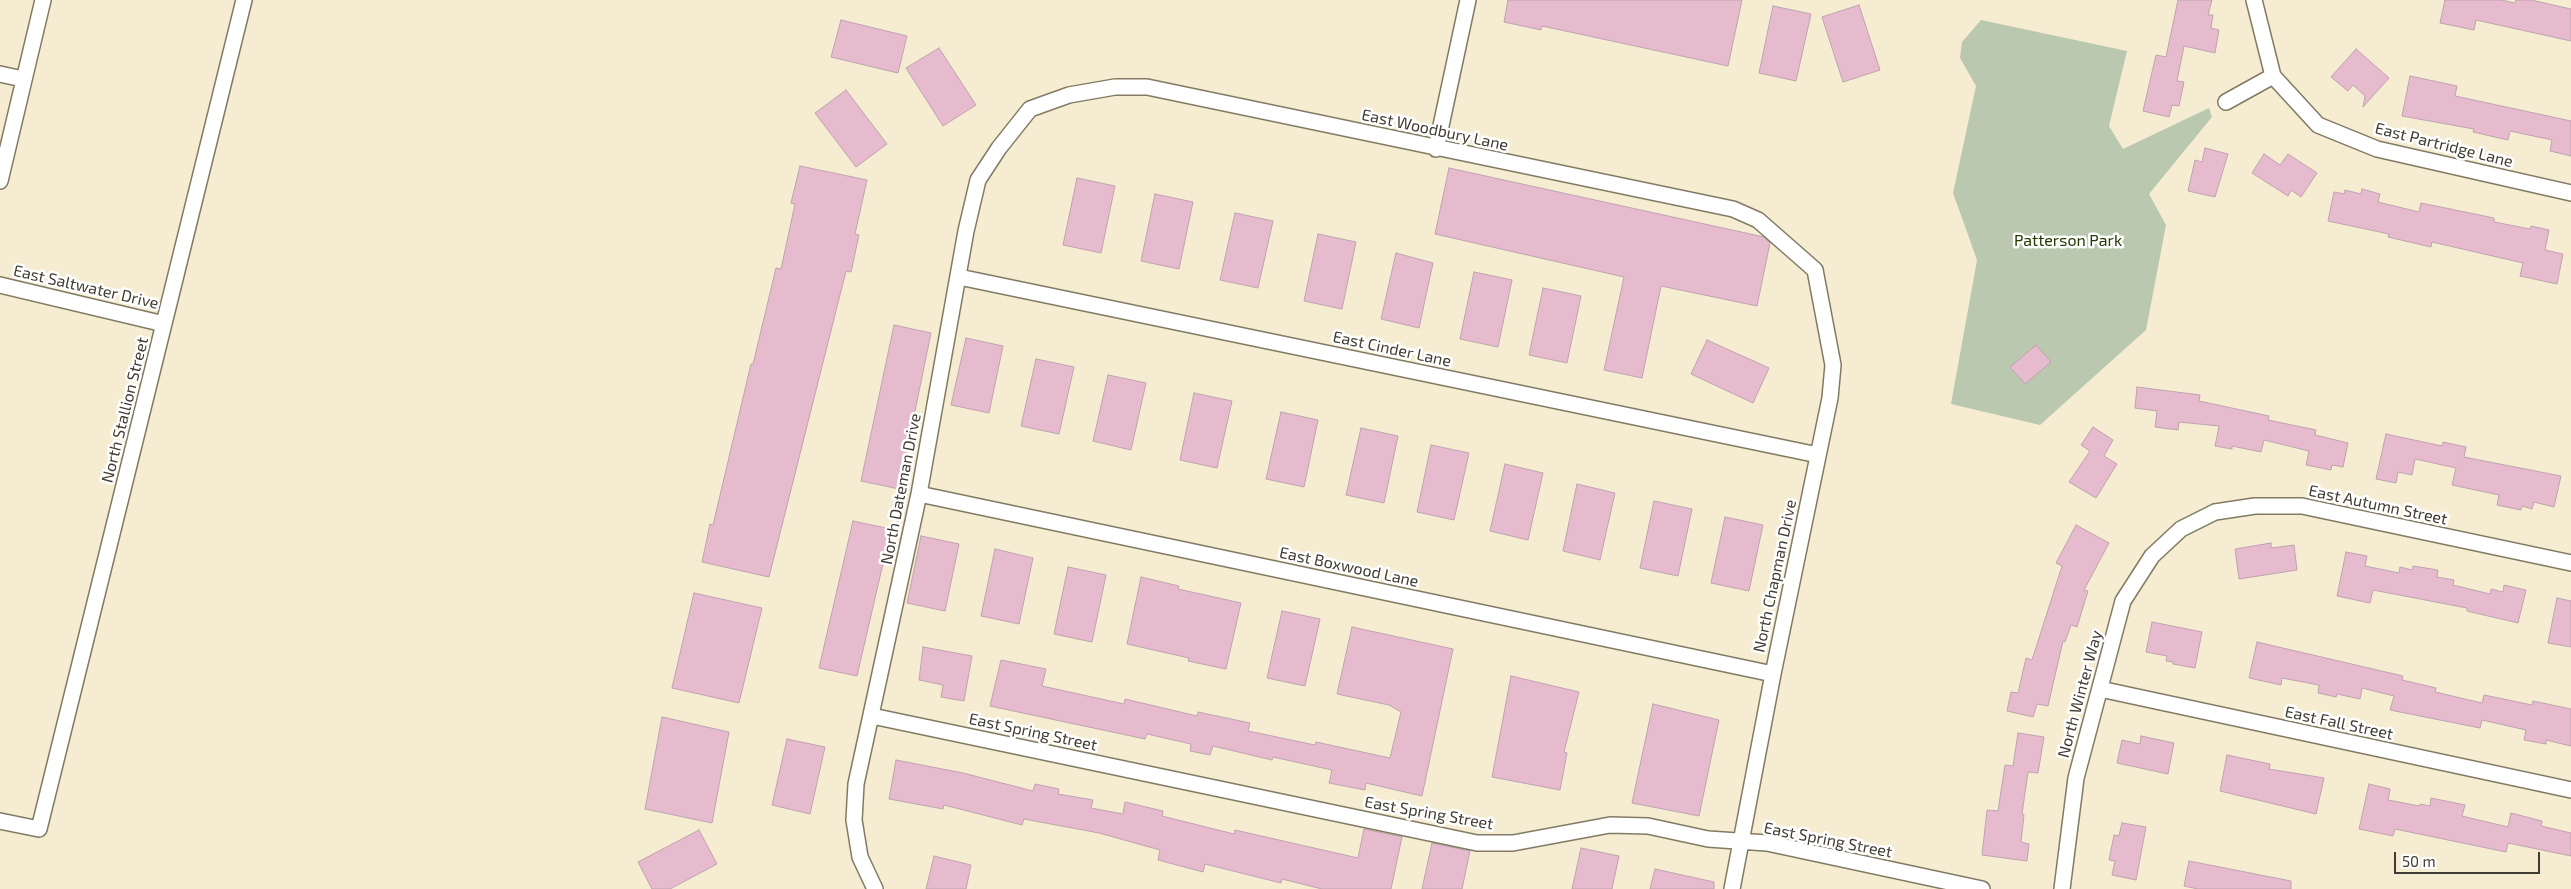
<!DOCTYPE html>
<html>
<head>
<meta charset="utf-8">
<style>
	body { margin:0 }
	#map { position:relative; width:2571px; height:889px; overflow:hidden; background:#f5ecd1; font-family:"Exo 2",sans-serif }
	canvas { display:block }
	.scale { position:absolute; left:2394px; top:852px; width:146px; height:22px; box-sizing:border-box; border:2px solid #403c32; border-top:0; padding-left:6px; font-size:15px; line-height:18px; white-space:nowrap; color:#403c32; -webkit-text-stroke:4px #fff; paint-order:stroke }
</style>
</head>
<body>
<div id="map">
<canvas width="2571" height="889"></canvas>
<div class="scale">50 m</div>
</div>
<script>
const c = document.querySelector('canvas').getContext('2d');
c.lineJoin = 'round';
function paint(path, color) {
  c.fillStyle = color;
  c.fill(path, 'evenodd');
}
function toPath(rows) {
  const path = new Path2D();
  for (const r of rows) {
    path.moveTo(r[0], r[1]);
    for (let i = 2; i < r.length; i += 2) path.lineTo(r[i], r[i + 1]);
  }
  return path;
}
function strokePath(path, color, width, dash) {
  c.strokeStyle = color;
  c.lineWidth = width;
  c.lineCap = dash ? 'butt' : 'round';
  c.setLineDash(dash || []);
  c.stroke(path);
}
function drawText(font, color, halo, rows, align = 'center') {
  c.font = font + ' "Exo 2",sans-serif';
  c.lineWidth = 5;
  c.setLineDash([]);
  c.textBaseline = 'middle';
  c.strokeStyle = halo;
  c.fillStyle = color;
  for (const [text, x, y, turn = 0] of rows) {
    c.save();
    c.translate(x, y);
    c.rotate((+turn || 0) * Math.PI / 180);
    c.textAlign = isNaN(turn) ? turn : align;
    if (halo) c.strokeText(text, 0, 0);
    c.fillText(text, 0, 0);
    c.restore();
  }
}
paint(toPath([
	[1981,20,2127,51,2109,126,2123,149,2209,108,2212,117,2149,194,2166,225,2146,330,2040,425,1951,404,1977,260,1953,193,1976,86,1960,58,1962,42]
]), '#bbc8b0');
const building = toPath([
	[1508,0,1742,0,1728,66,1542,26,1541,30,1504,22,1508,0],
	[2178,0,2212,0,2208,15,2213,15,2211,28,2219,30,2215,53,2184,46,2177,81,2184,82,2179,106,2172,105,2169,117,2143,111,2156,55,2166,57,2178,0],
	[2445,0,2501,0,2515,3,2516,0,2531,0,2571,9,2571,41,2476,20,2474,30,2440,23,2445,0],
	[1859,5,1880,70,1843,82,1822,17,1859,5],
	[1773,6,1811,14,1796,81,1759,73,1773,6],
	[841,20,907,36,898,73,831,57,841,20],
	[939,48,976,105,943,126,906,68,939,48],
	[2356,49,2389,78,2363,107,2365,96,2353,85,2348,91,2331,77,2356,49],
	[2410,76,2457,86,2455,96,2571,121,2571,156,2550,151,2552,140,2510,131,2508,140,2473,132,2474,129,2402,116,2410,76],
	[846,90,887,144,856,167,815,113,846,90],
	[2205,148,2228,154,2215,197,2188,191,2195,160,2202,162,2205,148],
	[2264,154,2280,165,2288,154,2317,173,2301,197,2291,190,2288,196,2252,173,2264,154],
	[800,166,867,180,855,234,859,235,851,272,846,271,769,577,702,562,710,524,713,525,751,364,753,364,776,268,781,269,795,204,791,203,800,166],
	[1449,168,1764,237,1770,243,1757,306,1661,286,1642,378,1604,370,1624,277,1435,234,1449,168],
	[1077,178,1115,186,1101,253,1063,245,1077,178],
	[2362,189,2380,194,2378,202,2419,212,2421,203,2494,218,2494,222,2530,229,2531,226,2549,230,2545,250,2563,254,2557,284,2520,276,2523,263,2432,242,2431,247,2388,237,2389,234,2328,221,2334,192,2344,194,2345,190,2361,194,2362,189],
	[1155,194,1193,202,1179,269,1141,261,1155,194],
	[1235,213,1273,221,1258,288,1220,280,1235,213],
	[1318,234,1356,242,1342,309,1304,301,1318,234],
	[1396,253,1433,263,1419,328,1381,319,1396,253],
	[1474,272,1512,280,1498,347,1460,339,1474,272],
	[1543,288,1581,296,1567,363,1529,355,1543,288],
	[894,325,931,333,899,489,861,481,894,325],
	[966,338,1003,346,989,413,951,405,966,338],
	[1707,340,1769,368,1753,403,1691,374,1707,340],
	[2036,345,2051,362,2025,384,2010,367,2036,345],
	[1036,359,1074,367,1059,434,1021,426,1036,359],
	[1108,375,1146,383,1131,450,1093,441,1108,375],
	[2137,387,2200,395,2199,401,2269,416,2268,420,2316,430,2315,435,2348,443,2343,467,2332,465,2331,470,2306,465,2309,451,2264,440,2261,452,2232,446,2232,449,2215,446,2219,426,2179,422,2178,430,2155,427,2157,411,2135,408,2137,387],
	[1194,393,1232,401,1217,468,1180,460,1194,393],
	[1281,412,1318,420,1304,487,1266,479,1281,412],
	[2093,427,2113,440,2104,456,2117,464,2096,498,2069,482,2090,451,2081,445,2093,427],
	[1361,428,1398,436,1384,503,1346,495,1361,428],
	[2386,434,2442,446,2443,442,2466,447,2464,457,2561,476,2554,507,2534,502,2532,509,2522,506,2521,510,2497,505,2499,495,2452,485,2456,468,2415,459,2412,475,2398,472,2396,483,2376,479,2386,434],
	[1431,445,1469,453,1454,520,1417,512,1431,445],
	[1505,464,1543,473,1528,540,1490,531,1505,464],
	[1577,484,1615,493,1600,560,1563,551,1577,484],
	[1654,501,1692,509,1678,576,1640,568,1654,501],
	[1725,517,1763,525,1749,591,1711,583,1725,517],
	[853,521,891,529,857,676,819,668,853,521],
	[2076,525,2109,543,2084,590,2088,591,2077,627,2071,625,2065,642,2063,641,2048,706,2037,704,2033,717,2007,711,2011,692,2018,693,2026,658,2032,660,2062,566,2056,563,2076,525],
	[921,536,959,544,945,611,907,603,921,536],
	[2271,543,2271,548,2294,545,2297,570,2239,579,2235,549,2271,543],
	[995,549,1033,558,1019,624,981,616,995,549],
	[2346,552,2367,556,2365,566,2399,573,2400,567,2412,570,2413,566,2438,570,2437,577,2454,580,2453,585,2490,594,2491,589,2503,592,2504,585,2526,590,2518,623,2467,611,2467,608,2373,590,2370,603,2337,596,2346,552],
	[1068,567,1106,575,1092,642,1054,634,1068,567],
	[1141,577,1179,586,1178,589,1241,603,1226,669,1188,661,1189,658,1127,644,1141,577],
	[694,593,762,608,739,703,672,688,694,593],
	[2557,598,2571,601,2571,647,2548,643,2557,598],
	[1282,611,1320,619,1305,686,1267,678,1282,611],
	[2152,622,2202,632,2195,668,2173,664,2173,662,2166,661,2167,656,2146,652,2152,622],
	[1352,627,1453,649,1422,796,1366,783,1365,790,1329,783,1332,770,1273,757,1272,760,1213,746,1210,755,1190,751,1191,744,1147,734,1145,739,990,706,1001,660,1046,669,1042,686,1124,704,1125,699,1197,716,1198,712,1250,723,1248,731,1315,745,1316,742,1390,758,1401,712,1389,705,1337,694,1352,627],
	[2257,642,2403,676,2402,680,2436,688,2435,692,2482,703,2484,695,2532,705,2533,701,2571,709,2571,746,2546,740,2546,744,2524,740,2526,730,2482,720,2480,728,2390,710,2394,696,2362,688,2360,699,2337,694,2336,697,2318,693,2319,685,2282,678,2281,685,2249,678,2257,642],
	[923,647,972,656,964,701,941,697,943,685,919,680,923,647],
	[1511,676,1579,692,1564,752,1567,753,1560,790,1492,777,1511,676],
	[1653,704,1719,720,1699,816,1632,803,1653,704],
	[662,717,729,732,712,823,645,809,662,717],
	[2018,733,2044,737,2038,773,2028,772,2022,814,2024,815,2021,842,2029,844,2027,861,1982,855,1987,810,1998,811,2005,765,2013,766,2018,733],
	[2141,736,2174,743,2168,774,2117,763,2122,740,2140,744,2141,736],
	[787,739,825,747,810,814,772,805,787,739],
	[2227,755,2270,764,2269,769,2324,778,2316,814,2220,791,2227,755],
	[896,760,963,773,1033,791,1035,784,1059,789,1058,794,1093,800,1091,808,1123,814,1125,802,1163,811,1162,816,1234,834,1235,830,1358,858,1364,829,1402,837,1391,889,1322,889,1282,879,1281,883,1205,864,1203,872,1158,860,1160,850,1099,833,1024,819,1022,825,944,805,943,809,889,799,896,760],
	[2369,784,2390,789,2388,800,2419,806,2420,804,2430,806,2431,798,2465,805,2462,816,2508,827,2511,813,2542,821,2541,826,2571,833,2571,856,2508,843,2506,852,2395,829,2393,836,2359,829,2369,784],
	[2122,823,2146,827,2136,880,2112,875,2115,861,2109,860,2114,835,2119,836,2122,823],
	[699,830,717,864,670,889,652,889,638,862,699,830],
	[1432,843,1470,851,1462,889,1422,889,1432,843],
	[1581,848,1619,856,1612,889,1572,889,1581,848],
	[934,856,971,865,966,889,926,889,934,856],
	[2189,861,2291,881,2291,889,2198,889,2184,886,2189,861],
	[1655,869,1714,882,1714,889,1650,889,1655,869]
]);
paint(building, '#e6bbce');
strokePath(building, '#bea3af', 1);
const minor = toPath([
	[2254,0,2273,76,2318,125,2377,149,2571,193],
	[0,74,23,79],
	[2226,102,2273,76],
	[1436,149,1468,0],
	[0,181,43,0],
	[959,277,1818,455],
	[0,285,164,324],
	[919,494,1773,674],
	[2100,689,2571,790],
	[872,716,1477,843,1513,843,1610,825,1648,826,1708,839,1767,843,1982,889],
	[0,821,39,829,244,0],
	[875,889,860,857,854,820,856,784,919,494,966,231,978,180,999,148,1030,109,1069,95,1115,87,1147,87,1733,209,1758,220,1815,270,1833,365,1830,398,1773,674,1732,889],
	[2062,889,2076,778,2123,601,2152,556,2181,529,2215,512,2255,506,2302,506,2571,563]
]);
strokePath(minor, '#827a63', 18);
strokePath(minor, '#fff', 15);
drawText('16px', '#403c32', '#fff', [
	["East Woodbury Lane",1435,130,12],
	["East Partridge Lane",2444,145,14],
	["East Saltwater Drive",86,287,13],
	["East Cinder Lane",1392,349,12],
	["North Stallion Street",125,410,-76],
	["North Dateman Drive",901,489,-79],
	["East Autumn Street",2378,505,12],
	["East Boxwood Lane",1349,567,12],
	["North Chapman Drive",1775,576,-78],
	["North Winter Way",2080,694,-75],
	["East Fall Street",2339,723,12],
	["East Spring Street",1033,732,12],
	["East Spring Street",1429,813,10],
	["East Spring Street",1828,840,11]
]);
drawText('16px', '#223900', '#fff', [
	["Patterson Park",2068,241]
]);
</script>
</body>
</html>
